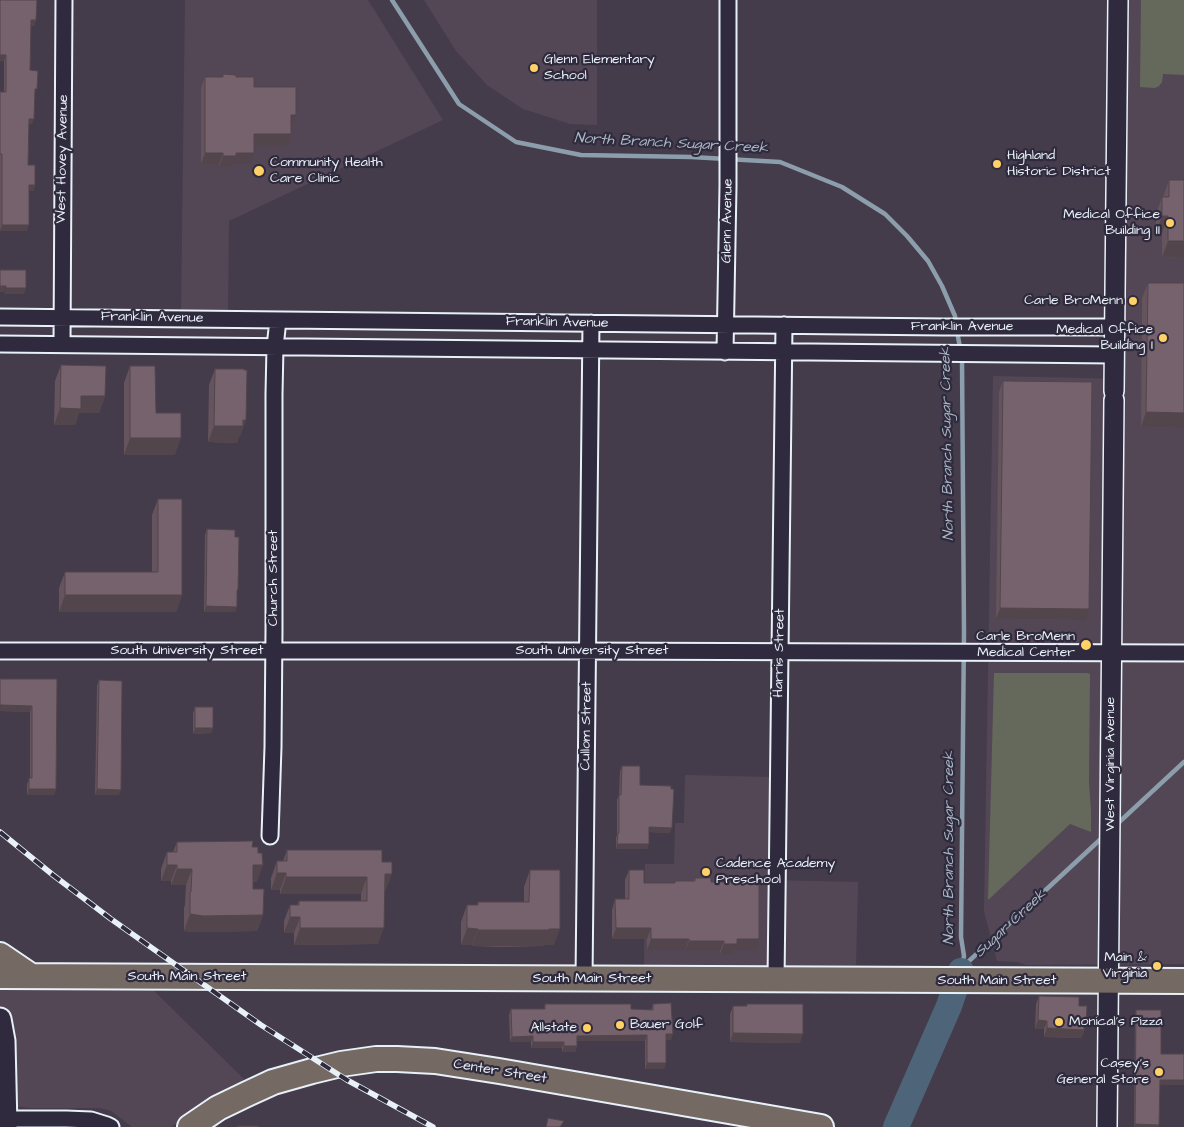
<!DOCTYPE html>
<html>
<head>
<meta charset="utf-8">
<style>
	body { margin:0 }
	canvas { display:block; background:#443b4b }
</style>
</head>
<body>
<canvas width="1184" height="1127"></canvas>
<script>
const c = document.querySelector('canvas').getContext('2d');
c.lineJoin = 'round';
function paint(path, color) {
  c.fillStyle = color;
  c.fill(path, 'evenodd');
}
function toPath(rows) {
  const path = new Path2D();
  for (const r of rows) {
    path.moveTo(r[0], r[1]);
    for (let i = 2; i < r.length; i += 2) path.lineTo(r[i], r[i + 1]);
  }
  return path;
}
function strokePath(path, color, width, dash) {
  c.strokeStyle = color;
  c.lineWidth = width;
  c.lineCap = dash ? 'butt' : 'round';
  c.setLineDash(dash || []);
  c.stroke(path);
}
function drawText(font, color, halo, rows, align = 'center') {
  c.font = font + ' "Architects Daughter",sans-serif';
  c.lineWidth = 4.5;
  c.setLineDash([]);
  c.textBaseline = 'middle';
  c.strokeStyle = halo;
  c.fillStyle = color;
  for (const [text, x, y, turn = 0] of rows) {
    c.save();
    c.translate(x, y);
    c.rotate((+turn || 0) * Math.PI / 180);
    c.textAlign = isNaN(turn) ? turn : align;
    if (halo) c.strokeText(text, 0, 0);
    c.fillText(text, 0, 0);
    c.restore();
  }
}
paint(toPath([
	[185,0,368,0,443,120,229,221,228,313,181,312],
	[424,0,597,0,597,125,570,124,523,109,487,85,456,51],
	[1126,0,1184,0,1184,964,1026,965,1018,962,997,961,984,911,993,376,1124,379],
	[685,775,770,777,768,880,858,882,856,965,644,966,645,864,674,864,675,823,684,823],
	[0,987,151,988,244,1079,239,1084,210,1100,171,1127,132,1127,111,1111,100,1108,30,1108,0,1104]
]), '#534755');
paint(toPath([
	[1141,0,1184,0,1184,75,1163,74,1162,82,1159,86,1155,88,1140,87],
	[994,673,1087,673,1090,674,1089,783,1091,811,1091,832,1070,824,988,900]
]), '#65695b');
strokePath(toPath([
	[392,0,459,104,516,142,581,155,691,157,780,162,842,187,885,214,907,236,928,261,942,286,955,316,956,323],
	[957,331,962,359,964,632,961,937,964,956,961,971],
	[1115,826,1184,762],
	[962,969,969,961,1104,836]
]), '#8c9dac', 4.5);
strokePath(toPath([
	[896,1127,949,1006,961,971]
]), '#4e6579', 26);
const minor = toPath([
	[0,317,944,327,1114,327],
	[0,344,1114,355],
	[62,344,64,0],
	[725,352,728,186,728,0],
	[0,651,573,651,1184,653],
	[270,836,273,747,274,630,274,394,275,347,278,320],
	[584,979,591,323],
	[776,980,784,325],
	[0,1119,66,1119,91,1120,107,1125,111,1127]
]);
const tertiary = toPath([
	[1114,391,1118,0],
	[1107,1127,1114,400]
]);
const secondary = toPath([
	[0,1019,4,1041,6,1127]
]);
const primary = toPath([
	[0,955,31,976],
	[0,976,1184,981],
	[190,1127,218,1108,247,1094,273,1082,312,1071,341,1064,376,1059,397,1059,435,1061,499,1071,821,1127]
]);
strokePath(minor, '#e8f1f8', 19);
strokePath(tertiary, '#e8f1f8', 22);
strokePath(secondary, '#e8f1f8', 25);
strokePath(primary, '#e8f1f8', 28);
strokePath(minor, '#2f2a3d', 15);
strokePath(tertiary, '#2f2a3d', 19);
strokePath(secondary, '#2f2a3d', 21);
strokePath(primary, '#756964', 24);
const rail = toPath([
	[0,832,53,875,111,919,261,1025,347,1080,433,1127]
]);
strokePath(rail, '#e8f1f8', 5.5);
strokePath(rail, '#2f2a3d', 4, [11]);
paint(toPath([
	[0,0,36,20,34,26,31,26,30,70,35,95,32,124,29,124,28,165,35,185,33,191,29,191,27,231,0,231,0,92,4,92,4,61],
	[223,74,236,77,254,87,292,126,291,126,287,146,254,146,250,164,233,164,231,167,219,167,219,165,201,164,201,88,205,77,222,77],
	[1169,180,1184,180,1184,258,1162,257,1162,233,1156,233,1156,214,1162,197,1163,197],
	[1148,283,1184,428,1141,427,1142,298],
	[61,365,105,396,99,413,79,413,75,425,54,425,55,381],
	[130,366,156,413,175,455,124,455,124,383],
	[215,369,244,370,246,420,240,436,239,436,237,443,208,442,209,385],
	[1003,381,1085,620,996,619,999,392],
	[158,499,182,595,176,612,59,612,59,588,65,572,152,572,152,515],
	[207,529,237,593,235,612,204,612,205,535],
	[57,679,56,789,54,795,27,795,27,784,30,778,30,712,0,711],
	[99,680,119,795,95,795,97,686],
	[195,707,213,728,211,733,193,734,193,713],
	[622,766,640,785,670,833,649,832,647,849,616,849,616,838,617,835,617,800,619,795,620,771],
	[177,842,252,847,257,882,253,882,253,889,263,915,257,931,197,932,184,931,184,908,185,905,186,885,171,885,171,881,161,881,161,869,167,852,173,852],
	[287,850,382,862,386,890,385,890,378,944,294,945,294,933,284,933,284,921,290,905,297,905,299,901,361,901,361,894,280,894,280,890,271,890,271,878,277,861,283,861],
	[530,870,554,945,544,945,543,946,502,947,472,946,472,945,461,945,461,922,467,905,477,905,478,902,524,902,524,887],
	[629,870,644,883,674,883,693,881,695,878,711,882,731,883,756,950,735,950,733,954,720,954,720,951,685,951,685,950,647,950,647,939,612,939,612,910,615,899,625,899,625,880],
	[1039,996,1079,1006,1083,1035,1082,1035,1081,1038,1044,1037,1044,1029,1035,1029,1036,1004],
	[545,1004,651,1010,653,1004,671,1040,666,1040,666,1063,664,1069,645,1069,645,1041,577,1041,577,1046,575,1052,562,1052,562,1048,531,1048,531,1042,510,1042,509,1015,511,1009,544,1009],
	[747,1004,800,1043,730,1042,730,1014,733,1006,746,1006],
	[1136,1010,1160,1085,1159,1125,1158,1127,1134,1127,1135,1015]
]), '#65545d');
paint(toPath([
	[31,20,36,20,34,26,29,26],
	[0,55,6,55,4,61,0,61],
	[291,115,296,115,292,126,287,126],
	[29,119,34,119,32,124,27,125],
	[254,134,291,134,287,146,250,146],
	[205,153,223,153,219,165,201,164],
	[236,153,254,153,250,164,233,164,231,167,219,167,223,156],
	[29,185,35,185,33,191,27,191],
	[1162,216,1168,216,1162,233,1156,233],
	[2,225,29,225,27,231,0,231],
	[1168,241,1184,241,1184,258,1162,257],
	[0,286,6,286,4,292,0,292],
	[6,288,26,288,24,294,4,294],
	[81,396,105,396,99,413,79,413,75,425,54,425,60,408],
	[1146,412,1184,413,1184,428,1141,427],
	[243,420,246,420,240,436,239,436,237,443,208,442,214,426],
	[130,438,181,438,175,455,124,455],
	[65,595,182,595,176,612,59,612],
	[206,606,237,607,235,612,204,612],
	[1000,608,1089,609,1085,620,996,619],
	[0,705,32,706,30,712,0,711],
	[195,728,213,728,211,733,193,734],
	[29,789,56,789,54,795,27,795],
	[97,789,121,790,119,795,95,795],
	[649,827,672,828,670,833,647,832],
	[617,844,649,844,647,849,616,849],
	[167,865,177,865,171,881,161,881],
	[253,865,263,865,257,882,247,881],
	[177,869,192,869,186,885,171,885],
	[277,873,286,873,280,890,271,890],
	[385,874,392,874,386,890,379,890],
	[286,877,367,877,361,894,280,894],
	[190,914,263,915,257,931,197,932,184,931],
	[290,917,300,917,294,933,284,933],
	[300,928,384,928,378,944,294,945],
	[467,928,478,929,472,945,461,945],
	[616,928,651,928,647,939,612,939],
	[560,929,554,945,544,945,543,946,472,946,478,930],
	[651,939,689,939,685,950,647,950],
	[737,939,759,939,756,950,735,950,733,954,720,954,724,944],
	[689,941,724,941,720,951,685,951],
	[1038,1020,1047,1021,1044,1029,1035,1029],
	[1086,1026,1083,1035,1082,1035,1081,1038,1044,1037,1047,1028],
	[733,1033,803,1034,800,1043,730,1042],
	[666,1034,673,1034,671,1040,664,1040],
	[647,1035,645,1041,575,1041,577,1036],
	[533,1036,531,1042,510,1042,512,1037],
	[533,1042,564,1042,562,1048,531,1048],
	[564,1046,577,1046,575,1052,562,1052],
	[647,1063,666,1063,664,1069,645,1069],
	[1160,1080,1184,1080,1184,1085,1158,1085],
	[1135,1124,1159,1125,1158,1127,1134,1127]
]), '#53454c');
const building = toPath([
	[0,0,37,0,36,20,31,20,30,70,38,71,37,89,35,89,34,119,29,119,28,165,35,165,35,185,29,185,29,225,2,225,2,154,0,154,0,92,6,92,6,55,0,55,0,0],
	[223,74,236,75,236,77,254,77,254,87,296,87,296,115,291,115,291,134,254,134,254,153,236,153,236,156,223,156,223,153,205,153,205,77,223,77,223,74],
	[1169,180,1184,180,1184,241,1168,241,1168,216,1162,216,1162,197,1169,197,1169,180],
	[0,270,26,270,26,288,6,288,6,286,0,286,0,270],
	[1148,283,1184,283,1184,413,1146,412,1148,283],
	[61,365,106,366,105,396,81,396,81,409,60,408,61,365],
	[130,366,155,366,156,413,181,413,181,438,130,438,130,366],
	[215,369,244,369,244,370,247,370,246,420,243,420,243,426,214,426,215,369],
	[1003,381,1092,382,1089,609,1000,608,1003,381],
	[158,499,182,499,182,595,65,595,65,572,158,572,158,499],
	[207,529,235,530,235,537,239,537,238,590,237,590,237,607,206,606,207,529],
	[0,679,57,679,56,789,29,789,29,778,32,778,32,706,0,705,0,679],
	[99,680,122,681,121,790,97,789,99,680],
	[195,707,213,707,213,728,195,728,195,707],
	[622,766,640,766,640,785,671,786,671,789,674,789,672,828,649,827,649,844,617,844,618,833,619,833,619,795,621,795,622,766],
	[253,841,252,847,258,847,258,853,262,853,263,865,253,865,253,889,264,889,263,915,203,916,190,914,190,892,191,892,192,869,177,869,177,865,167,865,167,852,177,852,177,842,253,841],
	[287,850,382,850,382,862,392,862,392,874,385,874,384,928,300,928,300,917,290,917,290,905,299,905,299,901,367,901,367,877,286,877,286,873,277,873,277,861,287,861,287,850],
	[530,870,560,870,560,929,549,929,549,930,478,930,478,929,467,928,467,905,478,905,478,902,529,902,530,870],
	[629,870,644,870,644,883,675,883,675,881,695,881,695,878,711,878,711,882,732,882,731,883,759,883,759,939,737,939,737,944,724,944,724,941,689,941,689,939,651,939,651,928,616,928,615,899,629,899,629,870],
	[1039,996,1079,997,1079,1006,1087,1006,1086,1026,1084,1026,1084,1030,1047,1028,1047,1021,1038,1020,1039,996],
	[671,1003,673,1034,666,1034,666,1063,647,1063,647,1035,577,1036,577,1046,564,1046,564,1042,533,1042,533,1036,512,1037,511,1009,545,1009,545,1004,631,1004,631,1009,653,1010,653,1004,671,1003],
	[747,1004,803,1004,803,1034,733,1033,733,1006,747,1006,747,1004],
	[1136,1010,1161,1010,1161,1054,1184,1054,1184,1080,1160,1080,1159,1125,1135,1124,1136,1010],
	[548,1118,564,1121,560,1127,546,1127,548,1118],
	[238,1126,258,1126,258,1127,238,1127,238,1126]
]);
paint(building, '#76626c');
strokePath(building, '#53454c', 1);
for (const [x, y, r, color] of [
	[534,68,5,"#ffd166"],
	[997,164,5,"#ffd166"],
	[259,171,6,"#ffd166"],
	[1170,223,5,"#ffd166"],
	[1133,301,5,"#ffd166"],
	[1163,338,5,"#ffd166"],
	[1086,645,6,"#ffd166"],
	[706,872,5,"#ffd166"],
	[1157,966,5,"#ffd166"],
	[1059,1022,5,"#ffd166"],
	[620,1025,5,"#ffd166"],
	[587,1028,5,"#ffd166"],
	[1159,1072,5,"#ffd166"]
]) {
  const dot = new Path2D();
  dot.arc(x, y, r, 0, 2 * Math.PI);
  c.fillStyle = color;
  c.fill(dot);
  strokePath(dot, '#2f2a3d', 2);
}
drawText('14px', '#e8f1f8', '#2f2a3d', [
	["Glenn Elementary",544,60,"left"],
	["School",544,76,"left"],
	["Highland",1007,156,"left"],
	["Historic District",1007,172,"left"],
	["Community Health",270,163,"left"],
	["Care Clinic",270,179,"left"],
	["Medical Office",1160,215],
	["Building II",1160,231],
	["Carle BroMenn",1123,301],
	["Medical Office",1153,330],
	["Building I",1153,346],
	["Carle BroMenn",1075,637],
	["Medical Center",1075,653],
	["Cadence Academy",716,864,"left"],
	["Preschool",716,880,"left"],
	["Main &",1147,958],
	["Virginia",1147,974],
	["Monical's Pizza",1069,1022,"left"],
	["Bauer Golf",630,1025,"left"],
	["Allstate",577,1028],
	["Casey's",1149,1064],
	["General Store",1149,1080]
], 'right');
drawText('14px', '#e8f1f8', '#2f2a3d', [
	["West Hovey Avenue",63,159,-89],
	["Glenn Avenue",728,221,-89],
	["Franklin Avenue",152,318,1],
	["Franklin Avenue",557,323,1],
	["Franklin Avenue",962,327],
	["Church Street",274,578,-90],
	["South University Street",187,651],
	["South University Street",592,651],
	["Harris Street",780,653,-89],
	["Cullom Street",587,726,-89],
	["West Virginia Avenue",1111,764,-90],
	["South Main Street",187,977],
	["South Main Street",592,979],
	["South Main Street",997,981],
	["Center Street",500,1072,9]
]);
drawText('italic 15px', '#aab9c5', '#2f2a3d', [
	["North Branch Sugar Creek",671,144,3],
	["North Branch Sugar Creek",948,444,-91],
	["North Branch Sugar Creek",950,848,-90],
	["Sugar Creek",1011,924,-43]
]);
</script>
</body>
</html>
